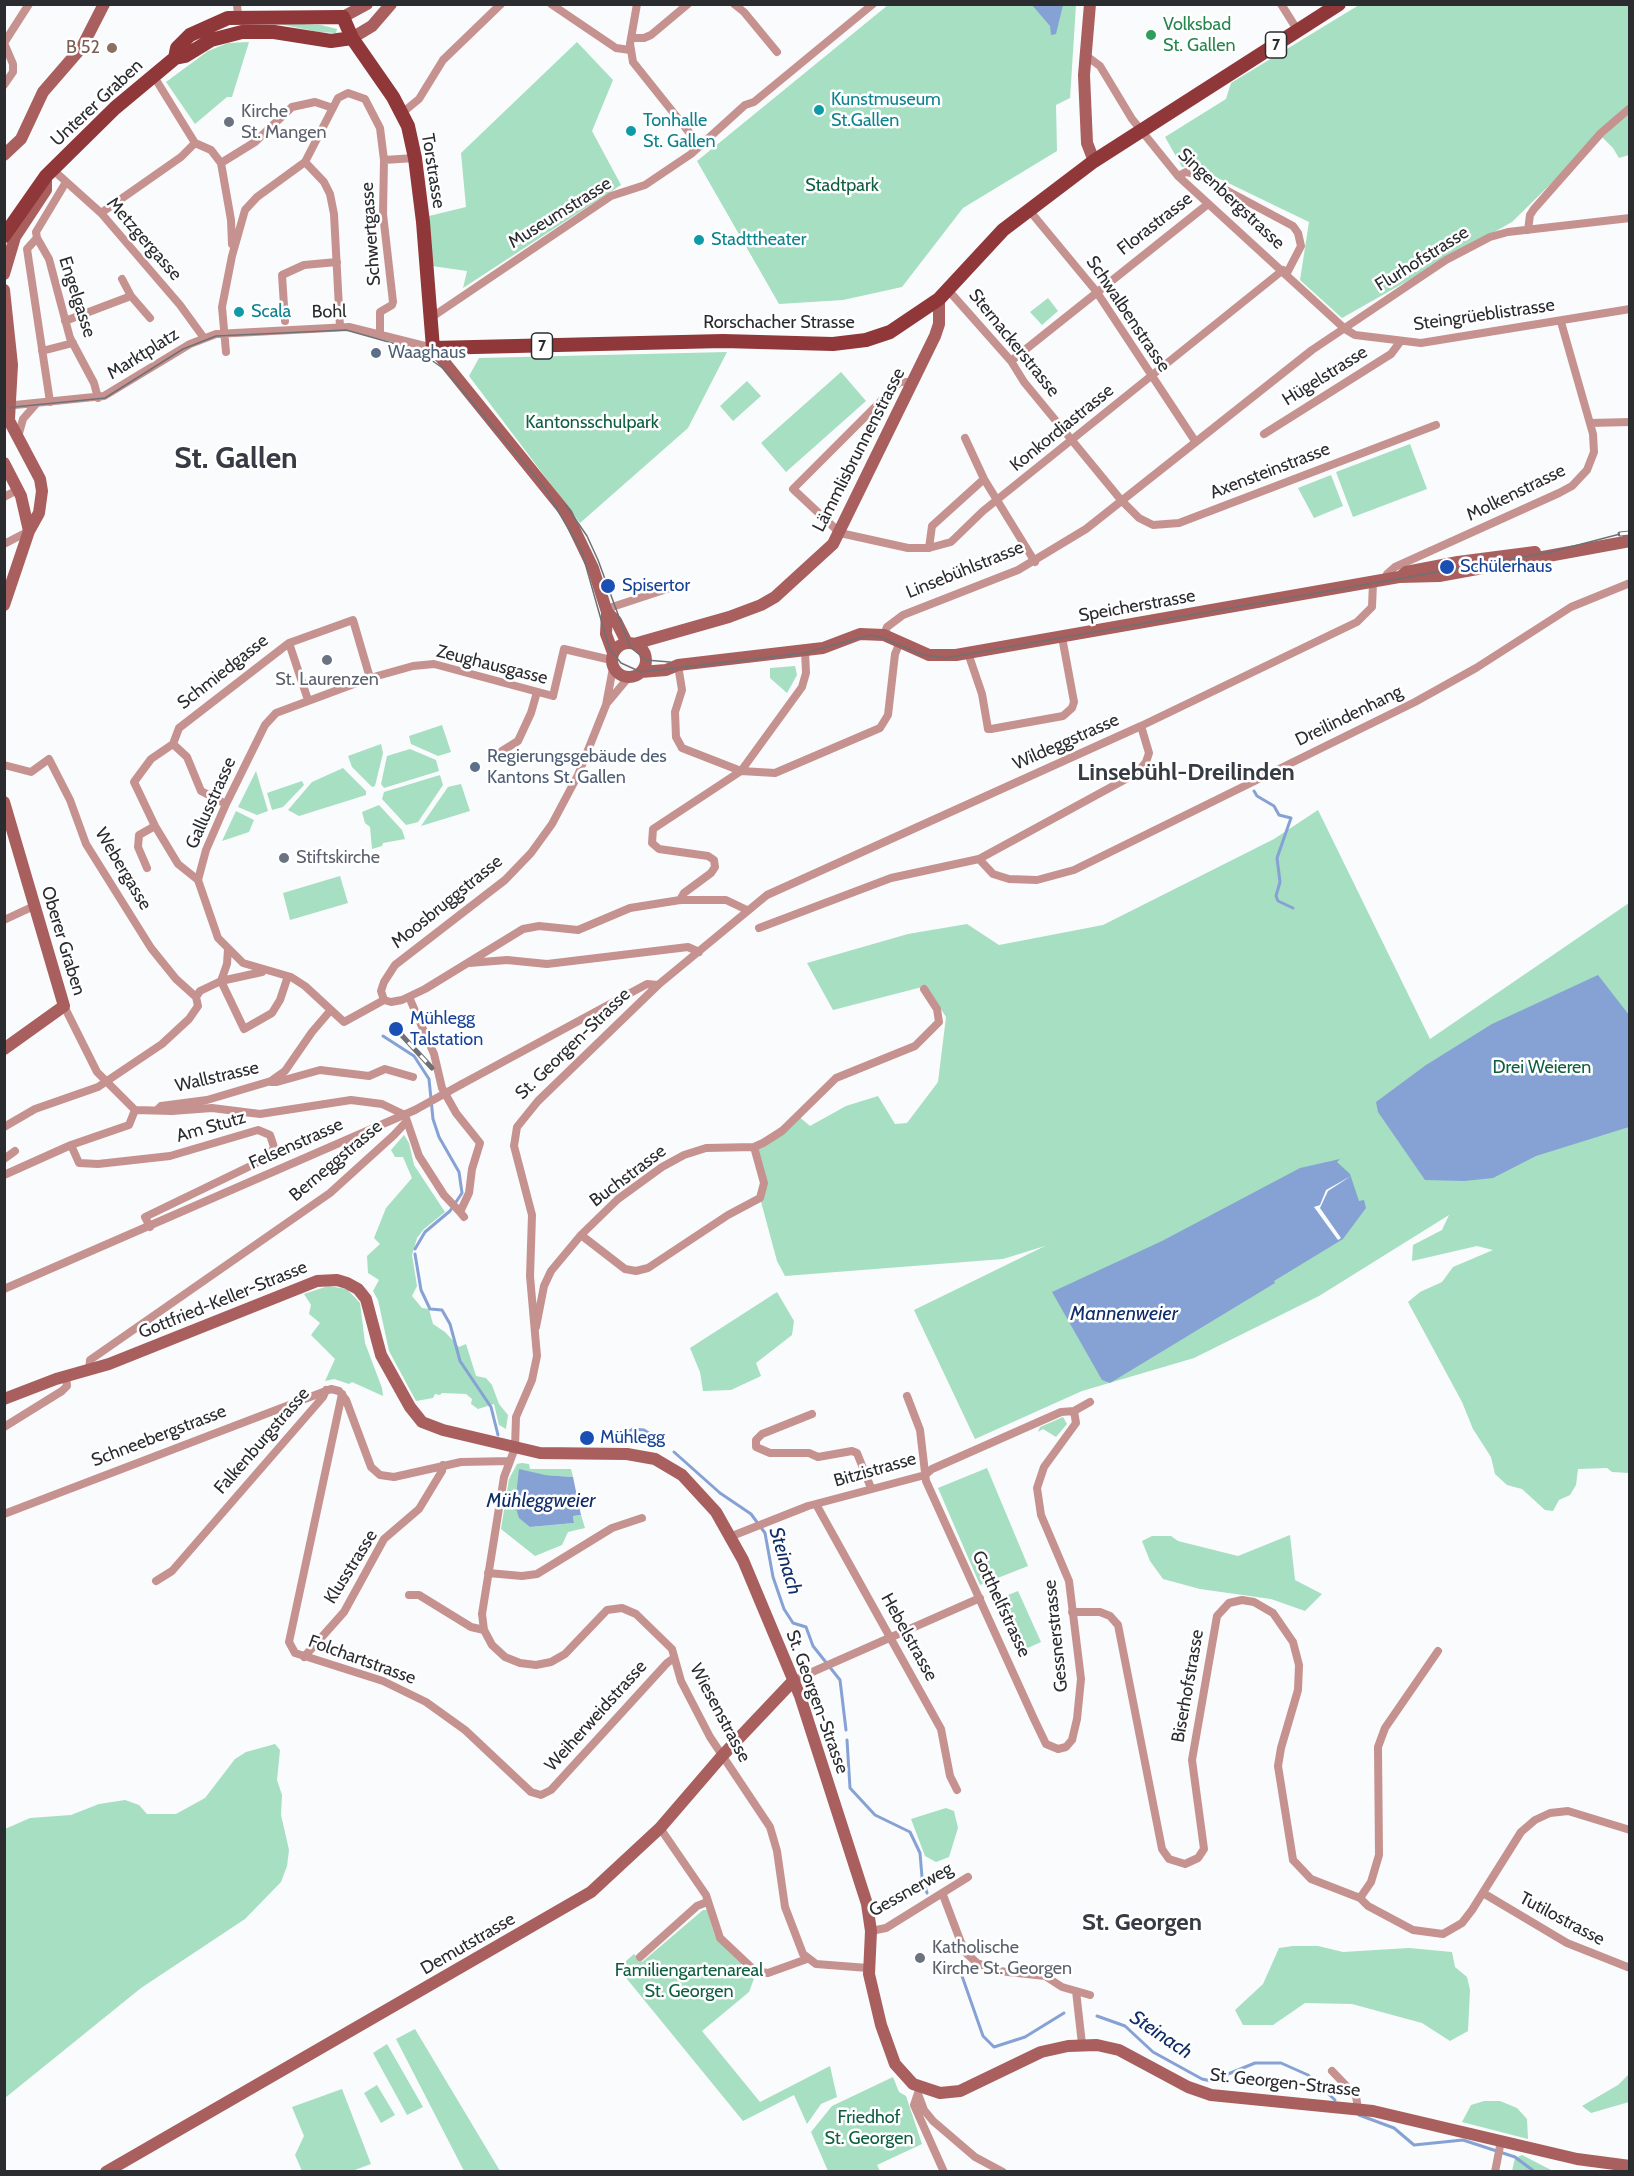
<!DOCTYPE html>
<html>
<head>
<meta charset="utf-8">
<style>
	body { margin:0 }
	#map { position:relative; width:1634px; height:2176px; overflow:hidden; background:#fafbfd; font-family:Cabin,sans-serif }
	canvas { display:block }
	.frame { position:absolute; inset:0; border:6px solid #2a2c30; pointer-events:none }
</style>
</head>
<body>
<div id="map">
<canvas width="1634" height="2176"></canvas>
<div class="frame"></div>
</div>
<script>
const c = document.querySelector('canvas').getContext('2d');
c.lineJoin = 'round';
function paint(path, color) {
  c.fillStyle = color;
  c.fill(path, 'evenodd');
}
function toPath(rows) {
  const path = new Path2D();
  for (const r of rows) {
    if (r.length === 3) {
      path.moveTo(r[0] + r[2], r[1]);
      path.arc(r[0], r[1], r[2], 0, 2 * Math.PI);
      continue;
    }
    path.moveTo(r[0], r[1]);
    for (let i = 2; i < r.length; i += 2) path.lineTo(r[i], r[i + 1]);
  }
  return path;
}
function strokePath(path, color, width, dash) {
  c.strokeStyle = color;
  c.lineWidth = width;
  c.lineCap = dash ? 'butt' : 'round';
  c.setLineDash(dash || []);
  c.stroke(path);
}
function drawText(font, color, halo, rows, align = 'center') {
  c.font = font + ' Cabin,sans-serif';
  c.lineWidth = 5;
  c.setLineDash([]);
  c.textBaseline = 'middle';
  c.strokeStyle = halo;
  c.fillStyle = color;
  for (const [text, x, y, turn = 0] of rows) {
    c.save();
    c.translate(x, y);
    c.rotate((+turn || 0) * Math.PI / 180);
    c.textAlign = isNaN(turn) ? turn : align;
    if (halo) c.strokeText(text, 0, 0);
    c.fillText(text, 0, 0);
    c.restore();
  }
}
paint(toPath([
	[888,5,1076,5,1070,98,1056,105,1057,151,963,208,902,287,843,300,779,304,697,161],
	[1359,5,1629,5,1629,107,1512,222,1342,318,1300,280,1309,222,1193,166,1182,167,1165,137,1226,99,1231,83],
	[269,22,321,25,337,29,336,33,319,32],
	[249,42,232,97,227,97,195,124,166,82,208,51,228,43],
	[577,42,613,80,592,131,621,185,463,288,467,271,432,266,429,216,466,207,461,153],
	[1629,113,1629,155,1619,158,1613,148,1602,137],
	[1048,298,1058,311,1042,325,1030,312],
	[727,352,688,428,580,523,469,376,479,358],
	[841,372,866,401,786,472,761,443],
	[747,381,761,396,733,421,720,406],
	[1410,444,1427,489,1353,517,1336,472],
	[1331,475,1343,506,1314,518,1298,488],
	[795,666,797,675,787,693,770,678,770,668],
	[442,725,451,752,438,756,411,744,409,736],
	[381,744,383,753,375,786,372,787,352,767,348,756],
	[410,749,436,760,439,771,384,788,381,784,387,756],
	[343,768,366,791,366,795,299,816,288,810,312,782],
	[256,771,268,811,257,815,238,807],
	[440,775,443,785,418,822,406,825,382,799,384,792],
	[302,781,304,785,283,807,272,810,267,793],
	[461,784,470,811,421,826,448,787],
	[379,805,402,830,405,839,383,843,382,846,372,849,370,827,365,823,362,812],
	[1318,810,1430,1039,1629,903,1629,1473,1612,1472,1607,1468,1578,1469,1576,1485,1570,1495,1559,1500,1553,1511,1545,1510,1522,1489,1507,1485,1495,1474,1491,1457,1473,1429,1462,1402,1408,1302,1420,1292,1442,1282,1453,1267,1493,1250,1477,1246,1412,1261,1413,1245,1442,1230,1449,1215,1319,1296,1194,1358,1082,1391,975,1439,914,1310,1045,1246,1003,1259,785,1276,777,1261,760,1198,763,1190,754,1147,797,1115,810,1126,846,1106,878,1096,895,1124,907,1123,938,1082,946,1017,926,986,833,1010,807,963,908,934,967,924,999,945,1103,925,1274,839],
	[236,811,254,820,249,832,222,841],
	[340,876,348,903,290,920,283,893],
	[404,1135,409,1143,414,1165,445,1212,424,1229,417,1238,412,1255,417,1286,412,1296,422,1308,429,1309,433,1324,445,1332,459,1347,466,1344,476,1376,486,1378,492,1385,499,1404,508,1415,506,1429,499,1425,494,1404,478,1409,471,1404,472,1399,466,1394,442,1393,440,1395,435,1394,433,1398,416,1401,389,1351,378,1300,373,1291,379,1280,368,1273,367,1256,380,1244,374,1238,386,1208,412,1178,403,1157,395,1157,391,1150],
	[328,1286,347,1289,360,1303,365,1343,382,1388,383,1396,352,1382,349,1384,334,1379,325,1381,335,1359,311,1335,320,1323,309,1314,311,1305,304,1294],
	[777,1292,794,1321,792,1335,756,1363,761,1376,731,1390,703,1391,700,1372,690,1348],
	[1063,1417,1067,1424,1056,1437,1043,1429,1038,1432,1040,1427],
	[522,1463,529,1464,530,1469,571,1469,573,1477,545,1475,530,1527,574,1523,573,1516,581,1515,585,1528,568,1532,562,1545,535,1556,501,1529,509,1479,517,1464],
	[987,1468,1028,1566,980,1585,938,1488],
	[1290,1535,1295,1580,1322,1594,1305,1611,1271,1599,1200,1589,1163,1579,1150,1561,1142,1541,1152,1536,1171,1536,1178,1541,1238,1556],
	[1018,1591,1041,1642,1019,1652,996,1600],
	[275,1744,280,1750,277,1780,282,1795,281,1815,289,1850,287,1866,281,1882,245,1919,141,1988,5,2098,5,1829,30,1818,71,1815,99,1804,125,1800,139,1805,147,1814,176,1814,205,1798,235,1759,246,1752],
	[946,1808,954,1811,958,1828,949,1857,936,1862,925,1856,911,1819],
	[703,1910,707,1910,715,1936,755,1976,749,1992,702,2031,760,2102,830,2066,837,2097,821,2104,807,2124,794,2095,743,2121,618,1968,634,1954,642,1962],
	[1293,1946,1318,1946,1343,1952,1409,1948,1452,1952,1455,1967,1467,1977,1470,1990,1468,2031,1450,2041,1422,2023,1352,2004,1305,2003,1273,2025,1243,2025,1235,2010,1263,1984,1279,1948],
	[415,2029,500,2171,464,2171,396,2039],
	[387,2044,423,2107,407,2115,373,2053],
	[1629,2074,1629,2102,1591,2113,1582,2106,1618,2085],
	[893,2077,899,2092,906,2096,922,2144,877,2165,880,2171,828,2171,811,2132,832,2106],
	[377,2085,395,2115,381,2123,364,2093],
	[342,2089,371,2164,352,2171,302,2171,295,2155,304,2136,292,2107],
	[1484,2101,1500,2101,1517,2108,1527,2119,1528,2139,1462,2122,1471,2105],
	[1522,2155,1551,2170,1552,2171,1512,2171,1515,2158]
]), '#a6dfc1');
paint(toPath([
	[1032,5,1063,5,1056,34,1051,35,1050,26],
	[1598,975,1629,1015,1629,1127,1536,1156,1493,1178,1464,1181,1425,1180,1378,1112,1376,1102,1426,1065,1492,1024],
	[1340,1159,1337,1162,1350,1174,1359,1201,1364,1200,1366,1208,1343,1239,1274,1281,1275,1283,1110,1383,1102,1380,1052,1292,1162,1241,1300,1168],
	[519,1469,545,1475,573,1477,581,1515,573,1516,574,1523,530,1527,519,1518,515,1505]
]), '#86a2d5');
paint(toPath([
	[1351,1176,1328,1191,1320,1208,1341,1238,1338,1240,1314,1207,1320,1205,1326,1190]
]), '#fafbfd');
strokePath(toPath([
	[1254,791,1257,796,1274,806,1279,815,1291,818,1277,858,1280,882,1276,896,1278,901,1293,908],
	[383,1036,414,1056,429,1079,433,1119,439,1137,459,1172,462,1193,450,1211,425,1232,415,1249],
	[415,1254,421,1290,430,1309,442,1310,450,1324,460,1361,491,1407,498,1435],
	[624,1434,633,1429,644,1430,664,1443],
	[674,1452,720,1493,751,1514,765,1533,773,1577,784,1609,793,1623,806,1627,813,1646,840,1680,846,1730],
	[847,1740,850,1788,875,1815,910,1832,920,1853,922,1877,927,1893],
	[962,1976,983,2036,994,2047,1025,2037,1064,2013],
	[1097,2016,1125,2026,1153,2052,1202,2079,1211,2081,1255,2063,1281,2063,1308,2075,1335,2100],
	[1359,2115,1394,2128,1414,2145,1463,2140,1515,2157,1535,2172]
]), '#86a2d5', 3);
strokePath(toPath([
	[237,4,238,16],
	[551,4,616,48,630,50],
	[637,4,630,44,633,62,700,146],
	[734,4,744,12,777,52],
	[1281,4,1298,31],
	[631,38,644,38,651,35,688,4],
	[1085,55,1100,66,1132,119,1178,176,1345,329,1355,335,1421,343,1630,309],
	[4,85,13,72,13,64,4,43,29,4],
	[402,113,419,99,443,60,501,4],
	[195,143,211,150,221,163],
	[305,162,324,182,330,194,334,214,340,327],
	[52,169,101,213,180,305,204,338],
	[1178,176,1186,172,1196,174,1293,226,1298,233,1301,246,1287,273],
	[1029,210,1096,291,1195,441],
	[101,213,181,157,195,143,153,75],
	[1528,230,1530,215,1534,209,1601,133,1630,108],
	[37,238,49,259,70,338,94,383,98,398],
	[232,244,231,220,221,163,255,142,292,107,315,102,333,108],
	[949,291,1011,361,1024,382,1121,500,1139,518,1153,525,1179,523,1436,425],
	[131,296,150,318],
	[432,317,611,196,645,185,691,154,745,105,754,102,873,4],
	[65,321,131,296,122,279],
	[285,321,282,275,304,265,337,262],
	[380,334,380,312,392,305,393,302,383,214,384,160],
	[42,351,73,343],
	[226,352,222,307,232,256,245,210,257,197,305,162,338,98,348,93,365,99,380,128,384,160,415,158],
	[1011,361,1208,204],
	[912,382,900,382,793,489,840,533,908,548,929,548,951,542,983,511,1283,270],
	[50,402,27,249,37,238,36,232,66,182],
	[5,406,104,396,190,344,216,334,349,327,433,348],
	[1590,423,1630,422],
	[1264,434,1391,354,1400,342],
	[18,437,23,419,36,404],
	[965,438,984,479,1035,562],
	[4,497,19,489],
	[4,544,29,531],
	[929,548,932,526,984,479],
	[1386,580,1387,574,1395,567,1559,493,1572,486,1587,470,1594,452,1593,434,1561,322],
	[606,609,676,586],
	[884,635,887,627,903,615,1018,570,1086,529,1312,350,1446,260,1490,237,1508,232,1630,218],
	[289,643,308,700],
	[968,653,982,694,988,729,991,729,1063,716,1072,708,1074,702,1062,637],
	[611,660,564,649,553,696,434,664,413,666,370,678,276,713,265,725,226,804,206,850,198,880,218,938,243,963,291,977,305,986,344,1022,384,1000,391,1002,402,1000,425,989,523,929,539,926,578,930,630,908,680,900,726,900,747,910],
	[678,665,682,690,675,712,676,737,682,748,741,771,775,773,880,728,888,715,895,654,900,642],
	[608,702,628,678],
	[173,744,187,757,201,791,226,804],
	[502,751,518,741,531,713,537,692],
	[4,765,31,772,49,759,70,800,86,844,151,948,176,979,196,997,198,1006,189,1019,162,1044,98,1087,35,1109,4,1127],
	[979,859,993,874,1009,879,1037,880,1074,870,1415,702,1476,668,1571,607,1630,583],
	[147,868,138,847,139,835,155,826],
	[198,880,178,864,155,826,134,782,151,759,173,744,179,728,289,643,353,620,370,678],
	[680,900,684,893,711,873,715,867,714,860,708,856,659,849,652,843,653,829,741,771,802,687,806,673,805,651],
	[4,920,34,906],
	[759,928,891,878,979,859,1137,773,1146,762,1149,753,1141,726],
	[469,963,507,960,547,964,688,947,699,952],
	[221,981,244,1029,272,1013,280,1000,288,976],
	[221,981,227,964,228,949],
	[196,997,200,991,221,981,262,972],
	[409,997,434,1054,442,1088,456,1113,480,1143,472,1169,469,1193,460,1212,464,1217],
	[384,1000,381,991,384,982,395,965,505,880,531,853,552,824,578,775,606,705,613,668],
	[64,1006,97,1072,135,1110,172,1111,212,1108,260,1114,351,1100,382,1104,405,1115],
	[271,1082,277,1082,320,1070,369,1076,385,1069,413,1077],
	[462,1084,647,984,658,985],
	[158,1109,161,1106,207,1100,271,1081,285,1071,312,1032,330,1011],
	[407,1121,419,1156,444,1195,460,1212],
	[71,1145,79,1163,98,1164,170,1156,258,1130,270,1135,274,1147,269,1157,145,1217,150,1227],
	[4,1159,15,1151],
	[4,1175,71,1145,129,1125,135,1110],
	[581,1235,625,1269,636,1271,648,1268,728,1215,760,1198,764,1183,754,1147],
	[4,1289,415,1110],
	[536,1327,544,1286,551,1271,581,1235,618,1199,662,1167,684,1155,706,1148,754,1147,763,1143,782,1131,836,1078,915,1046,939,1022,937,1009,924,989],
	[89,1371,90,1360,330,1193,394,1135,407,1121,405,1115],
	[342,1394,289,1642,295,1653,383,1681,426,1702,465,1730,531,1792,541,1795,551,1790,667,1663,674,1658],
	[907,1396,920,1430,926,1481,1034,1719,1046,1744,1058,1749,1066,1747,1072,1740,1077,1719,1081,1679,1069,1581,1041,1515,1037,1488,1044,1467,1076,1423,1074,1411],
	[812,1414,762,1434,756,1440,756,1447,770,1453,809,1453,818,1457,852,1451,857,1453,871,1488],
	[4,1427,62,1391,67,1386,66,1376],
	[817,1506,941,1729,950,1776,957,1790],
	[4,1514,331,1389,339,1391,346,1400,371,1467,380,1475,394,1477,461,1462,510,1461],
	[732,1536,808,1506,925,1475,932,1469,1061,1412,1074,1411,1090,1402],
	[488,1573,522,1576,537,1574,612,1528,642,1518],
	[156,1581,172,1571,323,1397,326,1390],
	[409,1595,419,1595,471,1627,484,1630],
	[1072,1612,1100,1612,1110,1616,1118,1625,1162,1849,1169,1859,1185,1864,1198,1858,1204,1849,1192,1760,1217,1616,1229,1603,1242,1600,1254,1602,1273,1613,1293,1642,1299,1665,1298,1690,1281,1748,1278,1766,1293,1860,1311,1879,1360,1898,1371,1882,1379,1855,1378,1747,1385,1728,1438,1651],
	[304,1657,344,1612,384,1539,419,1509,442,1471,443,1465],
	[794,1680,980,1598],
	[660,1828,706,1895,720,1938,755,1971,768,1973,807,1959],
	[1483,1893,1567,1943,1630,1968],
	[943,1895,960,1940,966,1953,977,1963,999,1971,1045,1976,1062,1987,1090,1995],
	[1360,1898,1368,1906,1413,1930,1443,1934,1462,1923,1472,1910,1521,1832,1535,1820,1550,1813,1568,1811,1630,1830],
	[871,1931,886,1928,968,1877],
	[640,1957,697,1906,707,1902],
	[868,1968,816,1964,803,1954,785,1907,777,1851,770,1827,710,1737,681,1681,672,1649,636,1614,622,1608,607,1610,565,1654,551,1662,536,1665,520,1663,505,1657,492,1645,484,1630,482,1614,504,1477,515,1448,516,1417,532,1380,537,1356,530,1276,532,1215,514,1146,517,1127,538,1101,658,985,767,895,1141,726,1357,622,1372,607,1373,583],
	[1076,1991,1082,2044],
	[1332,2071,1356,2096,1358,2109],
	[918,2093,914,2105,944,2172],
	[918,2094,924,2110,933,2121,975,2157,1003,2172],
	[1495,2172,1501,2141]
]), '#c69290', 8);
strokePath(toPath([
	[1090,4,1084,75,1087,143,1094,161],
	[343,17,367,4],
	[352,38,372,26,391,4],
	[4,155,21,139,43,92,82,47,104,4],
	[4,274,15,237,46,190,46,176],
	[4,290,12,365,9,419],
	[433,348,567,514,593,568,607,612,606,634,613,653],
	[4,411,40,479,42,491,39,513,29,531,4,605],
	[4,463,21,496,29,531],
	[1400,577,1406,572,1458,562,1535,552],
	[607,612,616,621,627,643],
	[629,660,17],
	[634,644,729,617,761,605,775,597,833,544,935,336,939,324,939,299],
	[641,672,666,670,678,665,823,648,860,634,884,635,929,655,956,655,1399,577,1439,576,1630,541],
	[4,802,64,1006,4,1049],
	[4,1399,56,1379,109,1364,317,1281,337,1280,347,1283,358,1289,366,1299,381,1355,410,1407,422,1422,443,1430,540,1453,627,1454,655,1459,682,1475,716,1512,743,1560,800,1696,867,1904,871,1931,869,1974,881,2025,895,2064,913,2084,940,2093,960,2091,1041,2052,1068,2046,1097,2045,1119,2050,1188,2087,1211,2095,1373,2111,1577,2159,1630,2166],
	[106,2172,591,1892,660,1828,722,1756,794,1680]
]), '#a85f5d', 12);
strokePath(toPath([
	[175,58,177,48,190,35,228,18,343,17,352,38,393,97,408,126,415,158,423,222,433,348,723,341,833,344,866,340,890,332,939,299,1003,230,1094,161,1339,4],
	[4,236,46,176,115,108,175,58,185,56,211,40,242,32,274,32,331,41,352,38]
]), '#90373a', 14);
strokePath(toPath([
	[4,408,105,398,183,349,216,336,346,330,417,350,444,369,544,487,582,552,609,648,621,663,641,672,805,653,870,635,883,638,923,655,946,658,1551,552,1620,534],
	[565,504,587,536,598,560,630,647,646,660,670,662]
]), '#6f7174', 1.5);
const rail = toPath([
	[1620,534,1630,533],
	[396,1029,432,1068]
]);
strokePath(rail, '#6f7174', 5);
strokePath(rail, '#fff', 3, [9]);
strokePath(toPath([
	[415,1110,462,1084]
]), '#c69290', 8);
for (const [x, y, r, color] of [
	[1151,35,6,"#2e9e5b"],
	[112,48,6,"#8d6e63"],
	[819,110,6,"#0f9aa8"],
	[229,122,6,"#6b7280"],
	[631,131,6,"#0f9aa8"],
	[699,240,6,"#0f9aa8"],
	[239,312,6,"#0f9aa8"],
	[376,353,6,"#5c6f8a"],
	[1447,567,8,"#1a4fb4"],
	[608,586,8,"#1a4fb4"],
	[327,660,6,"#6b7280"],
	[475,767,6,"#5c6f8a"],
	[284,858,6,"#6b7280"],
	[396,1029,8,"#1a4fb4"],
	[587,1438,8,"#1a4fb4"],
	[920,1958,6,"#6b7280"]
]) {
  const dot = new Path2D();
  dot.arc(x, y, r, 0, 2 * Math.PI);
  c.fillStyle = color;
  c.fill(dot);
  strokePath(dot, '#fff', 2);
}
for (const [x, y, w] of [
	[1276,45,21],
	[542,346,21]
]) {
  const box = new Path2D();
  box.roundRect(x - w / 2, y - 13, w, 26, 4.5);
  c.fillStyle = '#fff';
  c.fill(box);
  strokePath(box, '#2a2c30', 1.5);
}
drawText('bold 16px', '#2a2c30', null, [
	["7",1276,45],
	["7",542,346]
]);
drawText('18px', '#27864d', '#fff', [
	["Volksbad",1163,25],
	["St. Gallen",1163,46]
], 'left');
drawText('18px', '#785e54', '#fff', [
	["B 52",100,48]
], 'right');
drawText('18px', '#0d838f', '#fff', [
	["Kunstmuseum",831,100],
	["St.Gallen",831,121],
	["Tonhalle",643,121],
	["St. Gallen",643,142],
	["Stadttheater",711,240],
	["Scala",251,312]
], 'left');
drawText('18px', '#2a2c30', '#fff', [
	["Unterer Graben",97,103,-43],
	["Torstrasse",433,171,81],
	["Singenbergstrasse",1231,199,43],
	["Museumstrasse",560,213,-32],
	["Florastrasse",1155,224,-38],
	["Schwertgasse",371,234,-94],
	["Metzgergasse",144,239,49],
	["Flurhofstrasse",1422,259,-32],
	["Engelgasse",77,297,72],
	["Bohl",329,312,-1],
	["Schwalbenstrasse",1128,314,56],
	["Steingrüeblistrasse",1484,315,-8],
	["Rorschacher Strasse",779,323],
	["Sternackerstrasse",1014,343,51],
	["Marktplatz",143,354,-32],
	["Hügelstrasse",1325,376,-32],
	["Konkordiastrasse",1062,428,-39],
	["Lämmlisbrunnenstrasse",859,450,-63],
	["Axensteinstrasse",1270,471,-21],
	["Molkenstrasse",1516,493,-26],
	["Linsebühlstrasse",965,570,-22],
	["Speicherstrasse",1137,606,-10],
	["Zeughausgasse",492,665,14],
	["Schmiedgasse",223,672,-38],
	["Dreilindenhang",1349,716,-26],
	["Wildeggstrasse",1066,742,-24],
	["Gallusstrasse",211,803,-66],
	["Webergasse",123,869,59],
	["Moosbruggstrasse",447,902,-39],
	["Oberer Graben",63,941,73],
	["St. Georgen-Strasse",573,1044,-44],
	["Wallstrasse",217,1077,-13],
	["Am Stutz",211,1127,-16],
	["Felsenstrasse",296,1144,-24],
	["Berneggstrasse",336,1161,-40],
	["Buchstrasse",628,1176,-37],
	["Gottfried-Keller-Strasse",223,1300,-22],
	["Schneebergstrasse",159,1436,-21],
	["Falkenburgstrasse",262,1441,-49],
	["Bitzistrasse",875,1470,-16],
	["Klusstrasse",351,1567,-58],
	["Gotthelfstrasse",1001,1604,65],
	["Gessnerstrasse",1056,1636,-96],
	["Hebelstrasse",909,1637,61],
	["Folchartstrasse",362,1660,20],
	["Biserhofstrasse",1188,1686,-80],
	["St. Georgen-Strasse",817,1702,70],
	["Wiesenstrasse",720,1713,62],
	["Weiherweidstrasse",596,1716,-48],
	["Gessnerweg",911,1890,-29],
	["Tutilostrasse",1562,1919,28],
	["Demutstrasse",468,1944,-30],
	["St. Georgen-Strasse",1285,2083,6]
]);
drawText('18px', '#5b616d', '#fff', [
	["Kirche",241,112],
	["St. Mangen",241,133],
	["St. Laurenzen",327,680,"center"],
	["Stiftskirche",296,858],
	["Katholische",932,1948],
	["Kirche St. Georgen",932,1969]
], 'left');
drawText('18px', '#0e5e40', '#fff', [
	["Stadtpark",842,186],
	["Kantonsschulpark",592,423],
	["Drei Weieren",1542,1068],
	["Familiengartenareal",689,1971],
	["St. Georgen",689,1992],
	["Friedhof",869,2118],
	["St. Georgen",869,2139]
]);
drawText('18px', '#4e5e75', '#fff', [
	["Waaghaus",388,353],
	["Regierungsgebäude des",487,757],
	["Kantons St. Gallen",487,778]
], 'left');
drawText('18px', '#164399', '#fff', [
	["Schülerhaus",1460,567],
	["Spisertor",622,586],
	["Mühlegg",410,1019],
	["Talstation",410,1040],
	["Mühlegg",600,1438]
], 'left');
drawText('italic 20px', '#0f2d68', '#fff', [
	["Mannenweier",1124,1314],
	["Mühleggweier",541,1501],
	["Steinach",785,1561,73],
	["Steinach",1161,2035,34]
]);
drawText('bold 24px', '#363b44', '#fff', [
	["Linsebühl-Dreilinden",1186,773],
	["St. Georgen",1142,1923]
]);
drawText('bold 30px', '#363b44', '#fff', [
	["St. Gallen",236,459]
]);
</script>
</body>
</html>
